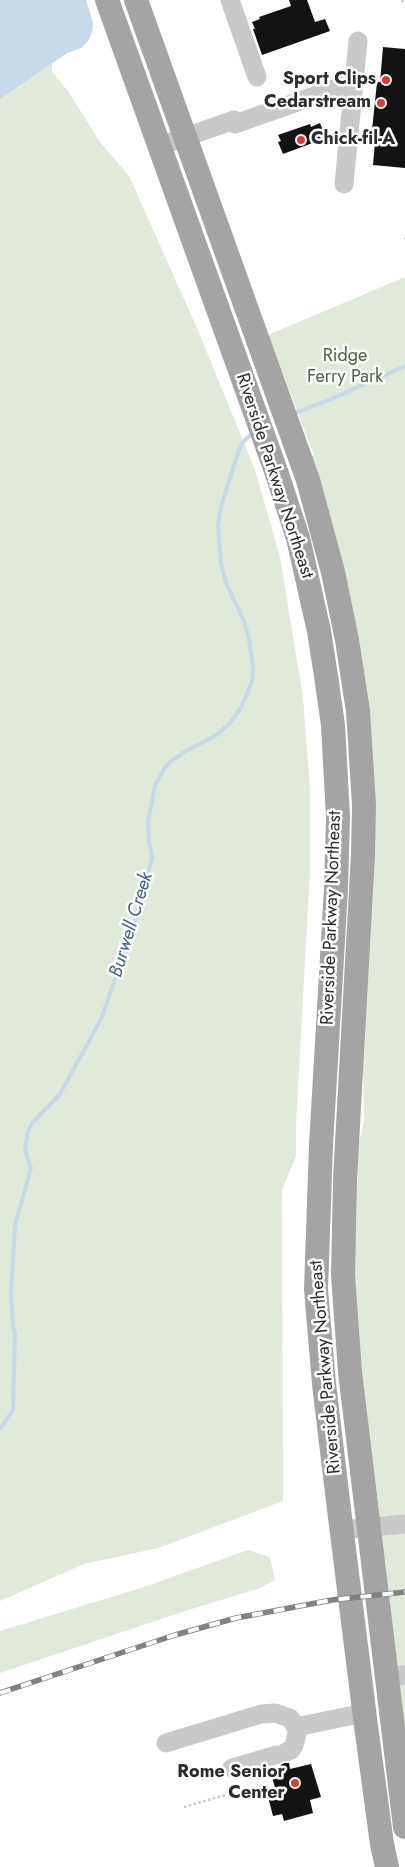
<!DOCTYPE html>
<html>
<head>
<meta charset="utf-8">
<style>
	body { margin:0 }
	canvas { display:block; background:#fff }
</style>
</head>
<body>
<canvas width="405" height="1867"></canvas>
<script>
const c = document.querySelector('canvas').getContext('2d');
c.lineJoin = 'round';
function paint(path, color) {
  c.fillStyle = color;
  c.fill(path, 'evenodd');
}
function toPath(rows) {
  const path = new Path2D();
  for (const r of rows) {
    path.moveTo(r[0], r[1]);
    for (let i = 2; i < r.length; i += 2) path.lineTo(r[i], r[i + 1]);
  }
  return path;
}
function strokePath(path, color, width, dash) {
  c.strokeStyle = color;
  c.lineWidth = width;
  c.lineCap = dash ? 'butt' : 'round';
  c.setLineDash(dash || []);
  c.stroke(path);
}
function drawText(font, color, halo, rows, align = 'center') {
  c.font = font + ' Jost,sans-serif';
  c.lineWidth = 5;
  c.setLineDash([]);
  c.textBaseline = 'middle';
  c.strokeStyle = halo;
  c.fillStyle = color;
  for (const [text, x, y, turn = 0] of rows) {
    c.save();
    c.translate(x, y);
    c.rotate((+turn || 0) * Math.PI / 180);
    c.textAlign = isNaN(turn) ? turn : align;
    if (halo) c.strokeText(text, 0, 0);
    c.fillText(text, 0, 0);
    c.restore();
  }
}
paint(toPath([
	[52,36,52,72,68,91,100,142,129,176,197,328,255,470,280,557,303,697,310,789,310,870,296,1125,296,1156,282,1190,283,1501,158,1548,84,1564,0,1601,0,80],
	[405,277,405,1762,353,1319,357,1143,361,1136,364,1121,363,1062,372,883,307,456,314,455,268,335],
	[248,1550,270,1557,275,1580,260,1588,179,1613,0,1673,0,1631,141,1588]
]), '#e0e9da');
paint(toPath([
	[0,0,86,0,93,23,92,32,88,41,81,48,67,53,0,99]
]), '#c7d8e8');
strokePath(toPath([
	[292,414,329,400,405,366],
	[0,1429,13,1410,15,1333,13,1327,11,1293,15,1225,31,1168,25,1150,28,1131,33,1122,60,1094,101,1019,132,931,150,865,152,857,149,841,148,821,155,786,164,769,170,762,186,751,215,736,230,723,241,708,252,681,253,668,249,639,244,621,226,583,221,564,218,525,221,506,239,450,244,441,254,432]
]), '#c7d8e8', 4);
paint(toPath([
	[289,0,307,0,315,22,325,19,330,31,262,55,253,29,255,29,252,22,260,19,259,17,291,6],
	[383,47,405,49,405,168,373,165,376,130,372,130,377,82,380,82],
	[320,123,326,138,283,154,278,142,281,141,278,135,310,124,311,127],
	[284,1763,289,1763,290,1769,311,1764,321,1797,310,1800,313,1813,284,1821,282,1814,273,1816,267,1793,276,1791,271,1774,281,1772,279,1766]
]), '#131313');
strokePath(toPath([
	[402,0,405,5],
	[404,238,405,238],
	[184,1807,239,1791]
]), '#c9c9c9', 2.5, [2.5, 2.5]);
strokePath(toPath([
	[230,0,257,77],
	[235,124,354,82],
	[160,146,234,120],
	[344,184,358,41],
	[342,1530,405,1524],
	[387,1677,405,1675],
	[296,1727,364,1713],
	[166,1743,261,1714,275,1713,290,1718,296,1727,297,1734,294,1745,291,1750,286,1752],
	[232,1768,276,1755]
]), '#c9c9c9', 19);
strokePath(toPath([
	[107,0,276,471,298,538,319,631,326,676,333,725,338,817,336,889,321,1145,316,1289,324,1384,338,1501,366,1726,382,1844,387,1867],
	[136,0,308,480,333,572,347,640,358,711,364,805,363,854,345,1179,343,1275,350,1372,405,1827]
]), '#a4a4a4', 24);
const rail = toPath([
	[0,1693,175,1635,236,1618,332,1600,405,1592]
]);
strokePath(rail, '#818181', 5.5);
strokePath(rail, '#fff', 4, [11]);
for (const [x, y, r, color] of [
	[386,80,5,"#d83b38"],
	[381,103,5,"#d83b38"],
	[301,140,5,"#d83b38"],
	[295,1783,5,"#d83b38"]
]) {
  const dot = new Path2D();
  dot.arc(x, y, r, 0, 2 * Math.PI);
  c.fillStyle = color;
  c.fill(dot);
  strokePath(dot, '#fff', 2);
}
drawText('bold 18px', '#2c2c2c', '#fff', [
	["Sport Clips",376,80],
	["Cedarstream",371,103],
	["Chick-fil-A",311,140,"left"],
	["Rome Senior",285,1773],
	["Center",285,1794]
], 'right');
drawText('18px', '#4b643d', '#fff', [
	["Ridge",345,357],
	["Ferry Park",345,378]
]);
drawText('18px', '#2c2c2c', '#fff', [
	["Riverside Parkway Northeast",274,476,72],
	["Riverside Parkway Northeast",332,918,-88],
	["Riverside Parkway Northeast",326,1367,-95]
]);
drawText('italic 19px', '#406587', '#fff', [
	["Burwell Creek",132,925,-73]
]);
</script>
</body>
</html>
